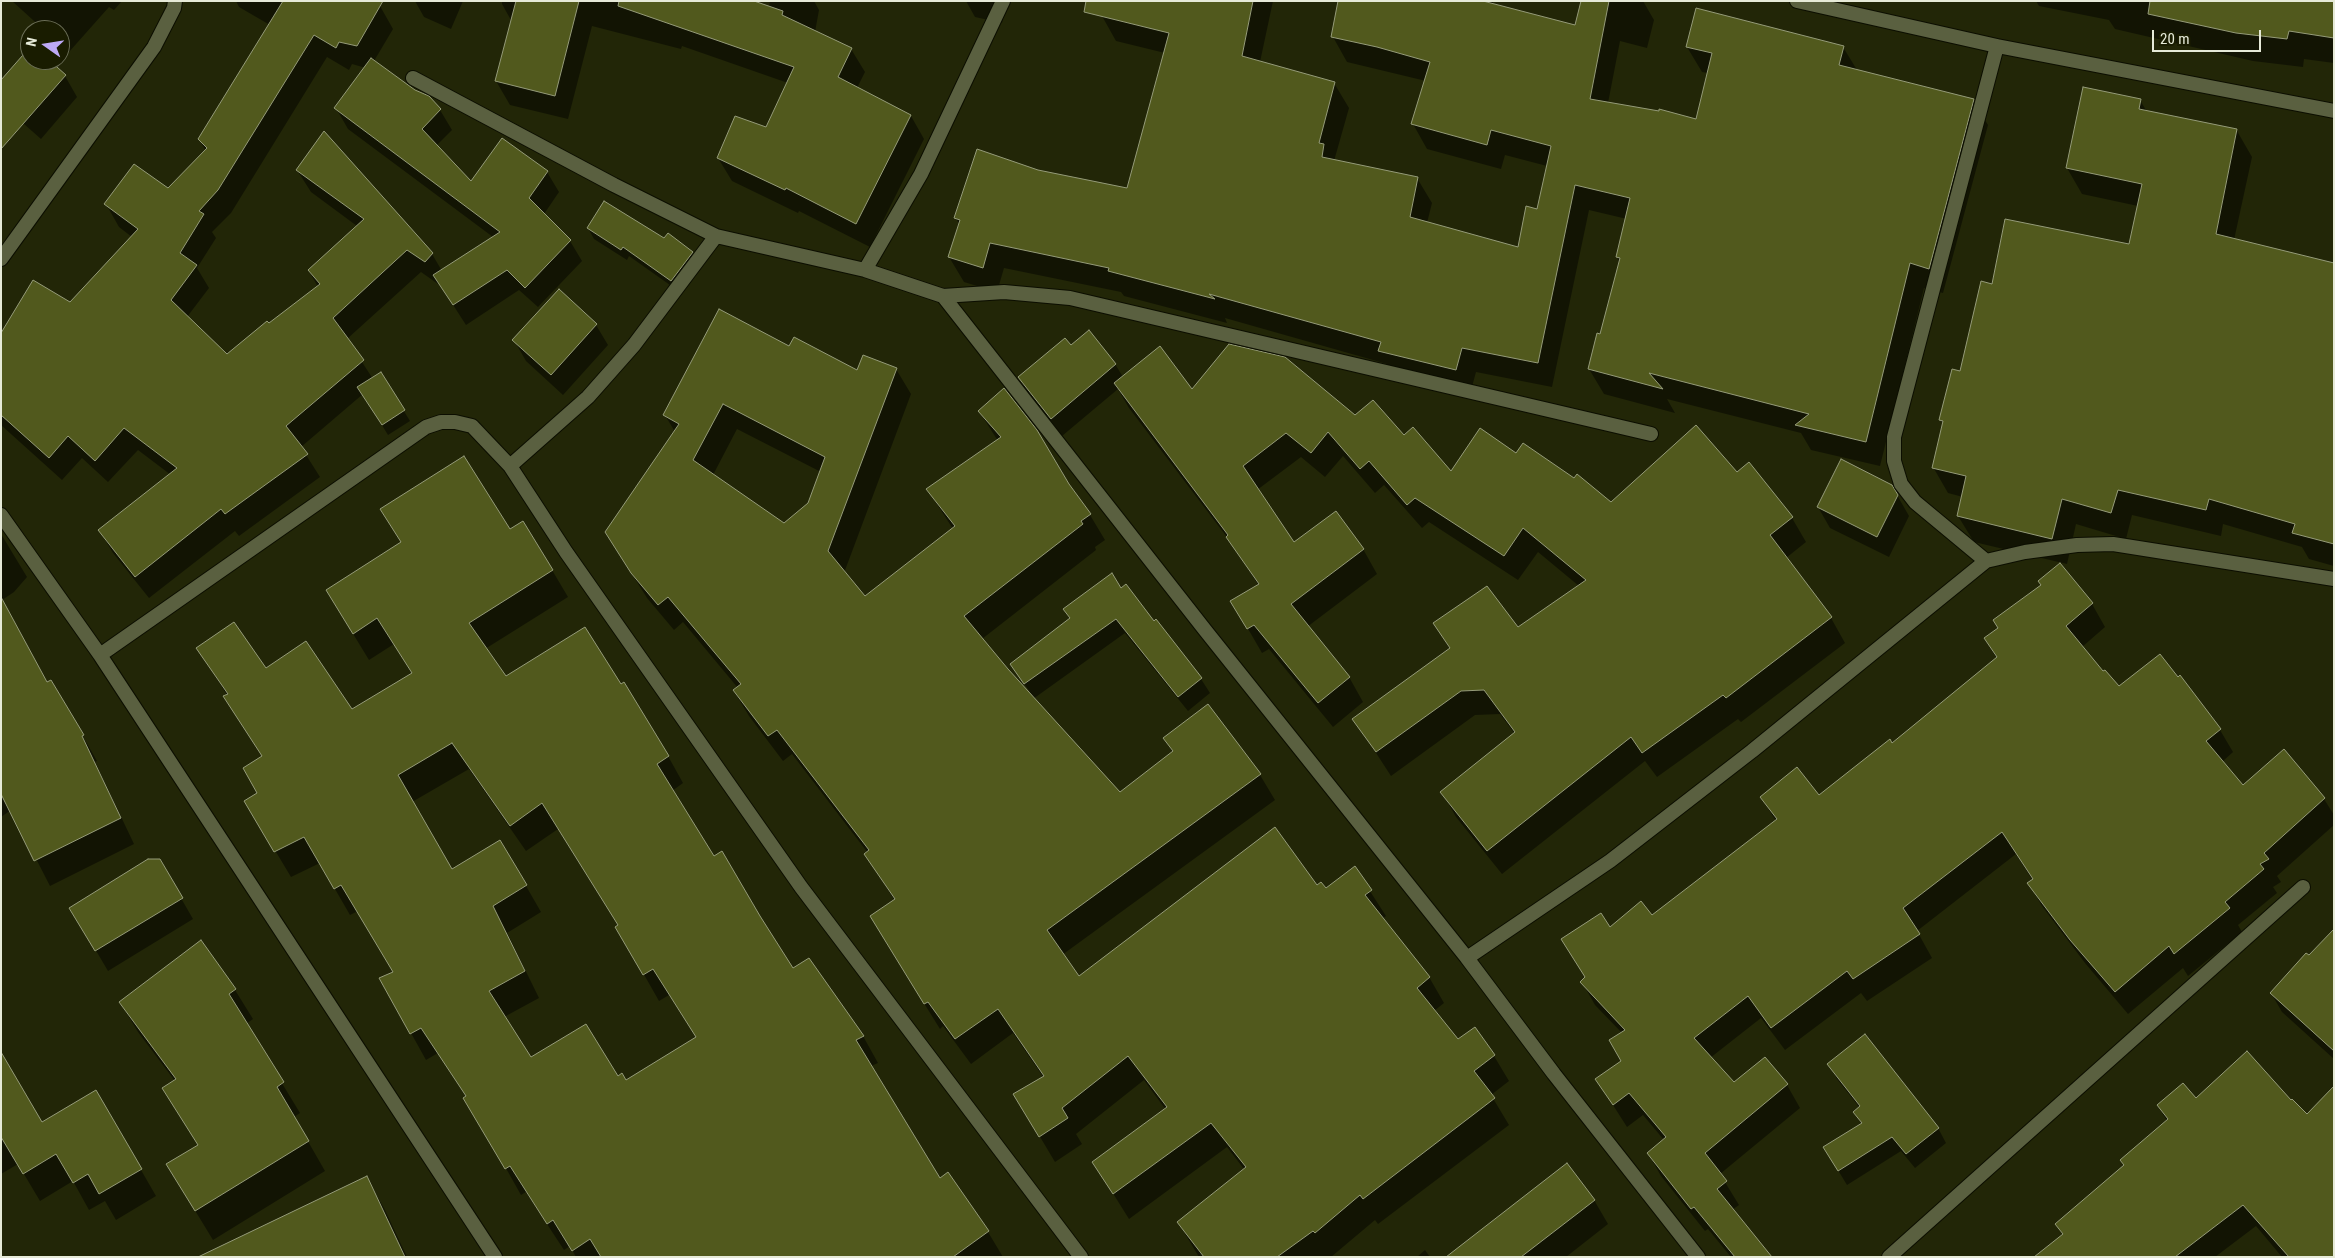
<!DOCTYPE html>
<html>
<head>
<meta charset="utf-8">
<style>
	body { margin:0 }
	#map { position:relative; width:2335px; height:1258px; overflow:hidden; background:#222607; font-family:"Roboto Condensed",sans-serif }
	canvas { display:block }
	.frame { position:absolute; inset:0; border:2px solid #e6ead8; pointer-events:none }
	.north { position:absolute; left:20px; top:20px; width:50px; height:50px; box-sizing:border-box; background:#191c00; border:1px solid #6b6e56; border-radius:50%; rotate:283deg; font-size:14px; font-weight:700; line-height:20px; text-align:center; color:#e6ead8 }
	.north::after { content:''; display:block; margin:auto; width:18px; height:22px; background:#bda9f5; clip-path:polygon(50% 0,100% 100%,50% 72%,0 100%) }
	.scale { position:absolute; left:2152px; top:30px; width:109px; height:22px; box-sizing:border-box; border:2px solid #e6ead8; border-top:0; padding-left:6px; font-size:15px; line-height:18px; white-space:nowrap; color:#e6ead8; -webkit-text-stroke:4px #191c00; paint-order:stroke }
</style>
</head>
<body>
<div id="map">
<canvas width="2335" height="1258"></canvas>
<div class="frame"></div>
<div class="north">N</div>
<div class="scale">20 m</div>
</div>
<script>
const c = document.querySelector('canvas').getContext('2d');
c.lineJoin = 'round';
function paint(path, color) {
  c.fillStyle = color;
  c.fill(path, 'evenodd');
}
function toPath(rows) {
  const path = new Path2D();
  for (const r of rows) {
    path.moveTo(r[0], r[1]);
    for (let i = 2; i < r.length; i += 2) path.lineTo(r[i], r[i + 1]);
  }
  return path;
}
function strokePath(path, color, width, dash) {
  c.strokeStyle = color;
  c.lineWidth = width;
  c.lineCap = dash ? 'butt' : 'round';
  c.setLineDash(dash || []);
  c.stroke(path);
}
paint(toPath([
	[12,1,122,1,114,10,109,7,69,52,60,44,60,30,44,30],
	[236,1,371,1,380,6,393,29,374,61,414,91,428,97,440,110,452,130,436,146,471,183,547,172,559,192,544,214,570,241,582,261,538,307,519,290,466,325,439,283,438,284,421,272,347,339,373,379,381,374,410,421,388,435,363,394,301,447,320,477,239,536,235,531,149,598,113,553,100,531,171,475,138,450,108,482,82,458,62,480,1,425,1,360,70,304,132,237,119,227,106,204,168,190,206,151,199,139,270,25,239,7],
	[327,57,349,70,352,64,366,68,336,108,348,129,493,237,442,271,432,254,297,170,311,192,357,226,309,271,318,287,227,356,187,317,209,288,197,268,216,238,212,232,231,213],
	[415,1,463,1,451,29,424,17],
	[502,1,750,1,769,8,770,1,814,1,819,10,815,32,851,49,865,72,857,88,911,116,924,139,870,247,799,211,798,213,732,181,718,158,767,129,788,83,682,46,681,49,592,26,568,119,510,105,496,81,512,22,502,4],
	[966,1,1007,1,1002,23,975,17],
	[1105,1,1273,1,1260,62,1334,83,1349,108,1334,161,1417,178,1432,203,1427,223,1518,248,1538,210,1547,166,1505,155,1501,169,1427,149,1413,124,1426,81,1347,62,1333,37,1340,1,1493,1,1492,5,1576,27,1583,1,1643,1,1654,20,1647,48,1620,41,1608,103,1697,120,1708,73,1702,72,1687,47,1843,47,1857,70,1973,100,1988,125,1943,293,1924,288,1880,466,1811,450,1801,433,1667,399,1675,413,1604,394,1589,369,1601,336,1620,263,1617,257,1627,219,1589,210,1552,387,1476,372,1470,394,1394,376,1387,364,1225,318,1227,323,1124,296,1121,292,1004,268,997,292,964,282,949,257,960,225,955,217,1128,190,1165,53,1116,41,1102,16],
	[2036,1,2334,1,2334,63,2304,59,2303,67,2253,61,2115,29,2109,20,2039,6],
	[30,49,30,60,47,60,65,76,77,97,41,139,7,109],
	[2140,100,2147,112,2237,131,2252,157,2234,240,2334,265,2334,566,2309,559,2302,547,2223,524,2221,536,2132,515,2126,539,2076,524,2067,564,1974,542,1958,516,1963,497,1948,493,1933,467,1944,425,1940,419,1993,285,2130,246,2138,206,2082,194,2067,168],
	[588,228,664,240,692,253,698,263,677,290,629,256,627,260,594,239],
	[596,325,608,345,563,395,526,361,514,340],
	[1071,347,1115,364,1123,377,1355,417,1404,437,1451,473,1517,455,1611,503,1737,473,1792,518,1806,542,1786,558,1831,618,1845,643,1741,722,1738,719,1657,777,1645,761,1502,874,1456,817,1442,792,1515,734,1500,714,1475,715,1391,776,1354,719,1450,649,1435,624,1517,629,1579,586,1538,552,1518,580,1429,522,1422,528,1384,485,1375,493,1343,456,1325,477,1301,457,1257,490,1294,544,1363,549,1377,574,1307,627,1349,677,1363,702,1333,727,1269,649,1262,653,1232,601,1259,586,1233,545,1129,408,1118,389,1062,436,1030,396,1019,378],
	[790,348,858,371,896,369,911,394,844,573,865,598,953,529,928,490,998,441,979,411,1068,484,1090,515,1105,540,1095,547,1096,550,982,639,1031,696,1032,695,1011,664,1070,619,1065,610,1121,589,1154,623,1156,621,1201,679,1210,693,1188,711,1125,633,1033,699,1119,794,1173,753,1165,738,1207,706,1260,775,1275,800,1062,955,1079,978,1317,887,1325,890,1355,868,1386,916,1382,919,1429,977,1444,1003,1434,1011,1457,1041,1494,1056,1509,1081,1491,1095,1509,1125,1378,1224,1375,1220,1331,1257,1199,1257,1178,1222,1244,1169,1227,1147,1129,1219,1094,1163,1166,1110,1144,1080,1076,1134,1082,1144,1055,1162,1030,1120,1044,1078,1013,1033,971,1064,943,1026,940,1029,886,942,895,901,866,854,868,853,792,754,783,761,749,716,734,691,738,688,683,622,674,630,647,598,622,558,675,432,665,415],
	[737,429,821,472,809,504,784,524,713,475],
	[1897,495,1909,516,1889,557,1830,528,1818,507],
	[510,531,552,570,568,597,485,649,506,678,668,756,683,783,672,791,714,858,793,970,863,1036,878,1063,871,1066,940,1180,988,1232,1003,1257,576,1257,570,1246,564,1250,526,1192,521,1195,466,1097,438,1053,426,1060,411,1033,394,972,358,911,350,915,320,863,291,877,261,827,258,793,263,757,240,723,225,697,227,695,198,648,265,670,351,711,412,674,394,644,369,660,327,591],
	[469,769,526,851,558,829,619,926,617,927,659,1001,669,995,697,1038,626,1082,617,1077,531,1058,504,1017,539,998,507,933,541,912,526,886,452,871,412,802],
	[1,534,27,577,14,592,2,600,47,683,51,681,97,761,95,762,134,844,50,886,11,810,1,817],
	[2060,565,2092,604,2105,627,2082,647,2118,688,2220,730,2233,752,2222,762,2243,787,2284,751,2324,799,2334,815,2334,825,2277,876,2281,882,2273,887,2277,893,2238,925,2242,932,2188,976,2183,968,2128,1014,2085,963,2042,906,2029,884,2033,881,2016,854,1917,931,1932,958,1867,1001,1861,993,1785,1050,1761,1018,1710,1058,1734,1084,1787,1085,1800,1108,1720,1174,1739,1205,1732,1210,1771,1257,1731,1257,1708,1229,1705,1231,1661,1176,1648,1153,1664,1140,1643,1115,1627,1127,1597,1080,1622,1062,1622,1033,1595,1005,1582,982,1586,978,1610,929,1652,916,1776,821,1761,797,1818,797,1892,745,1997,659,1985,639,1999,629],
	[159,860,193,919,108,971,71,908],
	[2334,931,2334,1059,2282,1012,2271,993],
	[200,942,235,990,253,1019,246,1024,300,1113,294,1117,325,1171,213,1240,185,1194,199,1146,175,1081,138,1032,120,1002],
	[1829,1064,1938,1128,1946,1143,1915,1168,1901,1151,1847,1185,1833,1162,1862,1124,1855,1113,1860,1108,1837,1079],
	[1,1066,42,1124,96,1092,156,1196,116,1220,105,1201,89,1210,73,1181,40,1201,18,1164,1,1174],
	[2195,1099,2291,1102,2307,1116,2334,1257,2282,1257,2256,1226,2215,1257,2047,1257,2063,1235,2056,1224,2125,1166,2167,1121,2158,1106],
	[366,1178,384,1208,407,1257,219,1257],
	[1594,1200,1608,1224,1566,1257,1448,1257],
	[1425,1250,1430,1257,1417,1257]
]), '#0007');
const building = toPath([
	[283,1,383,1,357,46,339,42,336,48,314,35,218,190,199,211,204,214,180,253,197,265,171,300,227,354,267,321,269,323,320,284,308,270,364,219,296,170,324,131,433,253,425,262,407,250,333,318,364,360,286,426,308,454,225,514,221,509,135,577,98,530,177,468,124,428,95,461,68,436,49,458,1,415,1,333,33,280,70,302,138,229,104,204,134,164,168,188,207,148,198,139,283,1],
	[516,1,579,1,555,96,495,81,516,1],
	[619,1,754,1,783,11,782,15,852,48,838,77,911,115,856,224,786,188,785,190,717,158,735,116,766,127,794,67,618,6,619,1],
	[1086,1,1253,1,1242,56,1335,82,1319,143,1324,144,1322,157,1418,177,1410,217,1518,247,1526,206,1537,209,1551,146,1491,130,1487,145,1411,124,1430,62,1377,47,1331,37,1338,1,1483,1,1575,25,1581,1,1609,1,1590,99,1659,111,1659,109,1696,119,1712,53,1686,47,1696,8,1844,46,1839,65,1974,99,1929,269,1910,263,1866,442,1795,425,1809,414,1649,373,1663,389,1588,369,1597,333,1600,334,1620,258,1616,257,1630,198,1575,185,1538,363,1462,348,1456,370,1378,351,1381,342,1209,294,1215,299,1108,271,1109,268,990,243,983,268,948,257,960,220,954,218,977,149,1038,170,1127,188,1169,33,1084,12,1086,1],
	[2150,1,2334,1,2334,38,2289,31,2287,39,2236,33,2148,14,2150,1],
	[30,47,30,60,49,60,66,75,1,149,1,80,30,47],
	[371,58,415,90,429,96,441,109,422,129,471,181,502,138,548,171,529,198,571,240,525,288,507,270,453,305,433,275,500,232,334,108,371,58],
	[2083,87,2141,99,2139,109,2237,129,2216,234,2334,263,2334,544,2292,533,2295,524,2209,499,2206,510,2118,490,2111,513,2062,499,2052,539,1957,516,1966,476,1932,468,1943,421,1939,420,1952,369,1960,371,1981,281,1992,284,2005,219,2129,244,2142,184,2066,168,2083,87],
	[604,201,664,238,668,233,693,252,671,281,623,247,621,250,587,228,604,201],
	[559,289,597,324,551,375,512,340,559,289],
	[719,309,789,346,794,337,857,370,863,355,897,368,828,551,865,596,955,526,926,489,1001,437,978,411,1004,388,1037,430,1069,484,1091,514,1081,521,1083,524,964,616,1008,669,1120,792,1173,751,1163,738,1208,704,1261,774,1047,930,1079,976,1275,827,1317,885,1321,882,1326,888,1355,866,1372,890,1365,895,1430,977,1417,988,1458,1039,1475,1027,1495,1055,1474,1071,1495,1098,1363,1199,1360,1195,1315,1233,1313,1231,1277,1257,1204,1257,1177,1222,1246,1167,1211,1123,1113,1194,1092,1162,1167,1107,1128,1056,1062,1108,1068,1118,1039,1137,1013,1094,1044,1076,998,1009,955,1039,928,1002,924,1004,870,916,895,899,864,854,869,850,777,730,768,736,733,690,741,684,668,597,658,605,631,573,605,532,679,424,663,415,719,309],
	[723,404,825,457,808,503,784,523,693,460,723,404],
	[1089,330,1116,364,1051,419,1018,377,1065,338,1071,345,1089,330],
	[1229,344,1285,357,1355,415,1373,400,1404,435,1413,427,1451,471,1480,428,1516,453,1523,443,1574,478,1577,474,1611,502,1696,425,1737,472,1749,462,1793,517,1770,535,1832,617,1726,698,1723,695,1642,753,1631,737,1487,851,1440,792,1515,732,1484,690,1461,691,1376,752,1352,719,1450,648,1433,623,1487,586,1518,627,1586,580,1523,528,1504,556,1415,498,1407,505,1369,461,1360,469,1328,432,1311,453,1286,433,1243,466,1294,542,1336,511,1364,549,1291,604,1350,677,1318,703,1254,625,1247,629,1230,601,1259,584,1226,537,1228,535,1114,383,1160,346,1192,389,1229,344],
	[381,372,405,410,382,425,357,387,381,372],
	[464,456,510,529,523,521,553,570,469,623,506,676,585,627,621,684,624,682,669,756,657,764,714,856,722,851,760,916,793,968,809,958,864,1036,856,1040,940,1178,948,1172,989,1231,953,1257,601,1257,590,1239,572,1251,553,1220,547,1224,510,1166,505,1169,463,1098,466,1096,421,1028,410,1034,379,978,393,972,341,885,334,889,304,837,274,852,244,801,257,793,243,768,262,756,223,696,228,694,196,648,234,622,266,668,306,641,352,709,412,673,377,618,353,634,326,590,401,542,380,509,464,456],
	[452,743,510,826,542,803,618,925,615,927,643,975,653,969,696,1037,626,1080,622,1073,618,1076,586,1024,531,1057,489,991,525,971,493,906,527,885,500,840,452,869,398,775,452,743],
	[1841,459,1892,485,1898,495,1877,537,1817,507,1841,459],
	[2060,563,2093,603,2066,626,2103,671,2105,670,2119,686,2160,654,2178,677,2180,675,2221,729,2206,741,2243,785,2284,749,2325,798,2264,853,2269,859,2260,864,2264,869,2225,902,2230,908,2174,954,2169,946,2115,992,2070,940,2027,883,2033,879,2002,832,1903,908,1920,934,1853,979,1847,971,1771,1028,1748,996,1694,1038,1734,1082,1765,1057,1788,1084,1705,1153,1727,1181,1717,1189,1772,1257,1735,1257,1694,1207,1691,1209,1647,1153,1666,1137,1629,1093,1613,1105,1595,1079,1621,1061,1609,1040,1625,1030,1580,982,1585,977,1561,939,1601,913,1610,927,1641,901,1652,915,1777,819,1760,797,1797,767,1819,795,1890,739,1892,743,1997,657,1984,638,1998,628,1993,620,2041,585,2038,581,2060,563],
	[1112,573,1121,588,1126,584,1154,621,1156,619,1202,678,1178,697,1116,619,1024,684,1010,664,1070,618,1063,609,1112,573],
	[1,597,47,682,51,680,84,735,82,736,121,818,34,861,1,794,1,597],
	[148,859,160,859,183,898,95,951,69,908,148,859],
	[2334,929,2334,1051,2270,993,2306,953,2309,955,2334,929],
	[201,940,236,989,229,994,284,1082,277,1087,309,1141,195,1211,166,1164,198,1145,162,1088,176,1079,119,1002,201,940],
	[1865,1034,1939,1128,1906,1154,1892,1137,1838,1171,1823,1147,1862,1123,1853,1112,1860,1106,1827,1064,1865,1034],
	[2247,1051,2291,1100,2292,1099,2307,1114,2334,1086,2334,1257,2289,1257,2243,1205,2175,1257,2034,1257,2063,1234,2055,1224,2124,1165,2120,1160,2168,1119,2157,1105,2183,1083,2196,1098,2247,1051],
	[1,1052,42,1122,96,1090,142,1169,99,1194,88,1174,73,1183,56,1154,23,1174,1,1137,1,1052],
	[1567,1163,1595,1200,1521,1257,1446,1257,1567,1163],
	[367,1176,405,1257,198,1257,367,1176]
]);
paint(building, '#51591d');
strokePath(building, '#959b79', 1);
const minor = toPath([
	[1797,1,1997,46,2334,111],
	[413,78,614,185,716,236,865,270,943,296,1004,292,1070,298,1651,434],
	[1,259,154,47,174,8,175,1],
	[865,270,921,174,1003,1],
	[943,296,1205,630,1467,958,1554,1074,1698,1257],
	[510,466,588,397,634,345,716,236],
	[1,515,100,655,495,1257],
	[1986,561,1915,502,1901,484,1894,461,1894,437,1997,46],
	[100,655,426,427,441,422,455,422,472,426,510,466,566,552,801,887,1081,1257],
	[1467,958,1610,861,1752,751,1986,561,2025,552,2077,545,2113,544,2334,579],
	[1889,1257,2303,887]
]);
strokePath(minor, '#0c0e00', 16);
strokePath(minor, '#5a6040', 14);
</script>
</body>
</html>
